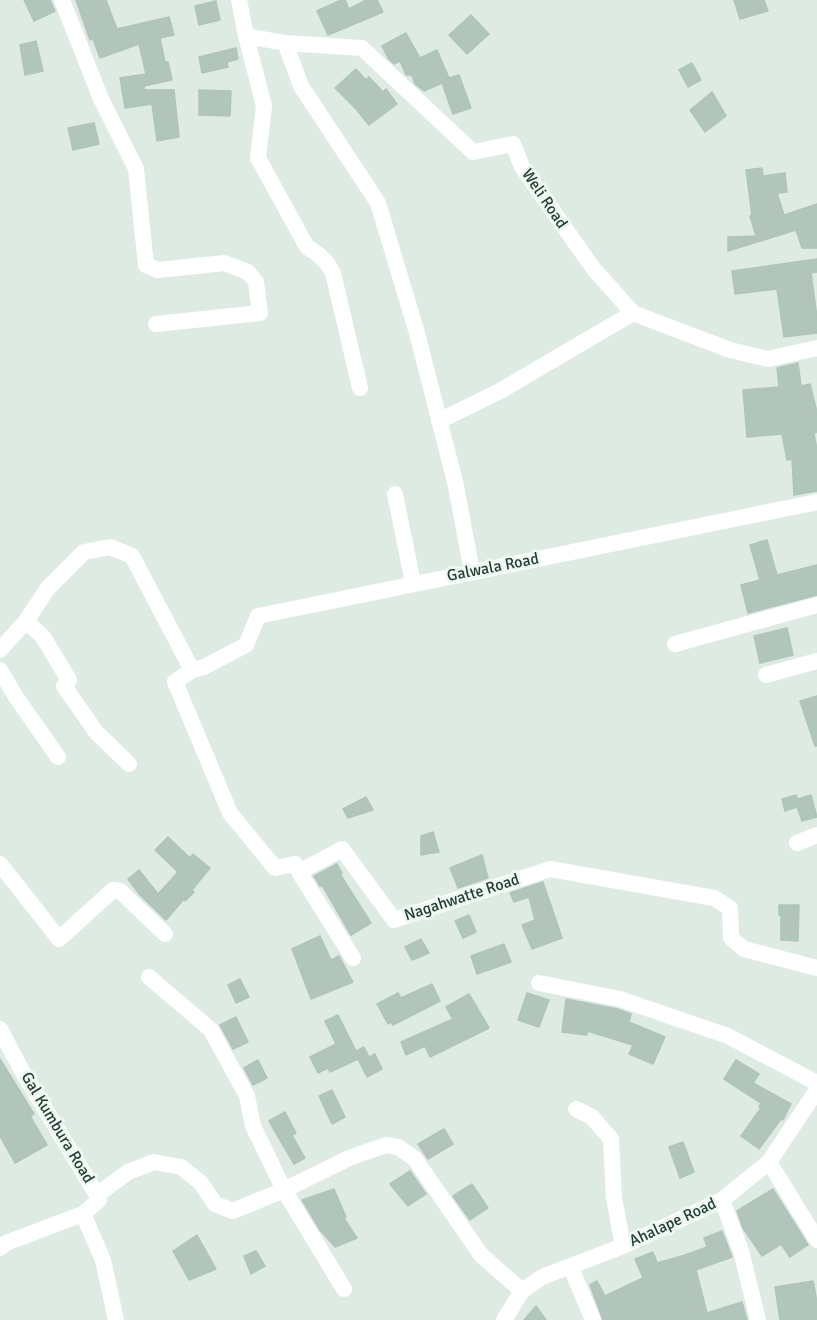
<!DOCTYPE html>
<html>
<head>
<meta charset="utf-8">
<style>
	body { margin:0 }
	canvas { display:block; background:#ddebe3 }
</style>
</head>
<body>
<canvas width="817" height="1320"></canvas>
<script>
const c = document.querySelector('canvas').getContext('2d');
c.lineJoin = 'round';
function paint(path, color) {
  c.fillStyle = color;
  c.fill(path, 'evenodd');
}
function toPath(rows) {
  const path = new Path2D();
  for (const r of rows) {
    path.moveTo(r[0], r[1]);
    for (let i = 2; i < r.length; i += 2) path.lineTo(r[i], r[i + 1]);
  }
  return path;
}
function strokePath(path, color, width, dash) {
  c.strokeStyle = color;
  c.lineWidth = width;
  c.lineCap = dash ? 'butt' : 'round';
  c.setLineDash(dash || []);
  c.stroke(path);
}
function drawText(font, color, halo, rows, align = 'center') {
  c.font = font + ' Signika,sans-serif';
  c.lineWidth = 6;
  c.setLineDash([]);
  c.textBaseline = 'middle';
  c.strokeStyle = halo;
  c.fillStyle = color;
  for (const [text, x, y, turn = 0] of rows) {
    c.save();
    c.translate(x, y);
    c.rotate((+turn || 0) * Math.PI / 180);
    c.textAlign = isNaN(turn) ? turn : align;
    if (halo) c.strokeText(text, 0, 0);
    c.fillText(text, 0, 0);
    c.restore();
  }
}
const building = toPath([
	[24,0,50,0,55,11,34,21,24,0],
	[76,0,106,0,117,29,169,17,174,35,160,38,165,62,168,62,172,80,144,86,144,90,174,90,179,137,157,141,152,104,125,108,120,78,146,74,139,44,100,58,93,39,90,40,76,0],
	[341,0,345,0,349,9,366,0,377,0,383,12,328,35,317,11,341,0],
	[734,0,764,0,768,11,740,19,734,0],
	[216,1,220,20,199,25,195,6,216,1],
	[471,15,489,34,467,54,449,35,471,15],
	[406,33,420,58,437,50,449,78,459,75,471,108,453,114,442,83,424,91,415,84,412,75,406,75,400,61,394,64,388,58,382,46,406,33],
	[36,41,43,71,25,75,20,45,36,41],
	[236,48,238,59,227,62,228,67,202,73,199,57,236,48],
	[692,63,701,80,688,87,679,70,692,63],
	[356,69,366,80,369,77,383,92,386,89,397,104,369,125,356,109,335,88,356,69],
	[199,90,231,91,230,116,199,115,199,90],
	[712,92,726,116,705,132,690,110,712,92],
	[94,123,99,144,73,150,68,128,94,123],
	[762,168,763,176,785,173,787,192,777,193,784,215,817,204,817,248,802,248,796,230,728,251,728,237,756,236,750,216,752,216,746,170,762,168],
	[817,259,817,272,811,273,817,317,817,333,784,337,777,289,735,294,732,271,817,259],
	[798,363,801,386,810,384,817,412,817,432,814,433,817,450,817,491,794,495,792,459,787,460,782,434,747,437,743,390,779,387,777,368,798,363],
	[767,540,777,575,817,565,817,595,748,613,741,585,760,580,750,545,767,540],
	[787,628,793,655,760,663,754,636,787,628],
	[817,696,817,746,815,746,800,701,817,696],
	[796,795,798,799,811,795,817,817,802,821,797,807,785,811,782,799,796,795],
	[366,797,373,810,348,818,343,809,366,797],
	[433,832,439,852,421,855,421,836,433,832],
	[168,837,190,858,193,854,210,868,192,890,194,892,185,901,184,899,166,920,140,895,128,879,139,870,158,894,178,872,155,850,168,837],
	[482,855,488,878,458,888,450,868,482,855],
	[337,864,342,873,340,874,371,923,351,935,322,885,320,886,314,876,337,864],
	[543,882,562,938,532,949,522,925,535,920,529,897,514,902,510,893,543,882],
	[779,905,799,905,798,941,781,940,781,915,779,915,779,905],
	[469,915,476,932,463,938,455,921,469,915],
	[320,936,331,960,339,956,353,982,311,999,292,949,320,936],
	[421,939,429,953,412,960,405,947,421,939],
	[504,944,511,962,477,974,471,956,504,944],
	[240,979,249,997,236,1003,228,985,240,979],
	[432,984,440,1001,393,1025,391,1022,388,1024,377,1004,398,993,401,998,432,984],
	[527,993,549,1000,539,1027,518,1020,527,993],
	[469,994,489,1028,430,1057,425,1046,406,1055,401,1042,453,1019,446,1007,469,994],
	[566,999,617,1009,631,1014,629,1022,665,1037,653,1064,629,1054,633,1045,587,1031,587,1035,562,1032,566,999],
	[338,1015,356,1051,364,1047,369,1057,375,1054,382,1069,367,1077,358,1059,330,1072,328,1068,318,1073,310,1057,336,1044,325,1021,338,1015],
	[236,1017,248,1042,233,1049,220,1025,236,1017],
	[0,1059,34,1114,30,1116,47,1145,15,1163,0,1136,0,1059],
	[258,1060,267,1078,253,1085,244,1068,258,1060],
	[736,1060,759,1074,753,1083,791,1104,783,1120,781,1119,759,1149,741,1136,761,1108,759,1107,761,1103,724,1079,736,1060],
	[332,1090,345,1117,332,1124,319,1096,332,1090],
	[285,1112,296,1133,292,1135,305,1158,294,1164,269,1121,285,1112],
	[444,1129,453,1144,428,1159,418,1144,444,1129],
	[683,1142,694,1172,680,1178,669,1147,683,1142],
	[410,1171,426,1194,408,1206,390,1184,410,1171],
	[472,1184,488,1208,470,1220,453,1196,472,1184],
	[334,1189,346,1217,344,1218,357,1238,335,1247,320,1230,302,1200,334,1189],
	[773,1189,808,1245,790,1257,781,1244,762,1256,743,1228,737,1211,773,1189],
	[722,1231,732,1257,696,1270,707,1313,742,1302,747,1320,603,1320,590,1285,597,1281,605,1296,643,1278,635,1259,653,1252,657,1263,685,1255,707,1247,704,1238,722,1231],
	[197,1235,216,1269,189,1280,173,1251,197,1235],
	[256,1251,265,1266,251,1274,244,1256,256,1251],
	[813,1281,817,1302,817,1320,780,1320,775,1287,813,1281],
	[536,1306,546,1320,524,1320,536,1306]
]);
paint(building, '#b2c5bc');
strokePath(building, '#afc5ba', 1.5);
strokePath(toPath([
	[62,0,101,99,136,169,146,265,158,270,224,263,248,272,256,282,260,313,156,324],
	[239,0,246,36,285,43,362,48,473,152,513,144,522,167,593,268,633,313,730,350,768,359,817,348],
	[246,36,264,106,258,158,307,247,318,254,327,263,333,273,360,388],
	[285,43,301,86,378,203,417,333,456,486,472,572],
	[439,421,500,391,633,313],
	[395,494,413,583],
	[817,502,258,616,246,645,204,667,192,670,175,682,230,813,275,868,295,864,299,872,342,849,394,920,550,869,714,898,730,908,731,938,744,949,817,968],
	[26,621,43,637,69,680,64,686,96,732,129,764],
	[675,644,817,605],
	[0,650,26,621,48,588,84,552,110,547,132,556,192,670],
	[0,670,16,697,58,757],
	[766,675,817,661],
	[797,843,817,835],
	[0,864,59,939,113,890,120,891,165,934],
	[299,872,353,958],
	[149,977,211,1030,247,1096,253,1126,284,1190,344,1289],
	[539,983,620,999,728,1036,817,1083],
	[0,1029,21,1069,97,1195],
	[576,1109,592,1117,611,1139,614,1198,623,1246],
	[769,1162,817,1240],
	[722,1200,741,1251,758,1320],
	[83,1214,103,1260,116,1320],
	[0,1248,6,1243,83,1214,99,1200,97,1195,128,1172,154,1162,181,1167,201,1183,215,1204,233,1211,284,1190,349,1158,386,1145,398,1147,415,1159,481,1255,522,1291],
	[571,1268,593,1320],
	[504,1320,522,1291,542,1277,623,1246,722,1200,769,1162,817,1090]
]), '#fff', 16);
drawText('16px', '#1e3b30', '#eef7f1', [
	["Weli Road",544,199,56],
	["Galwala Road",493,568,-11],
	["Nagahwatte Road",462,898,-18],
	["Gal Kumbura Road",57,1128,59],
	["Ahalape Road",673,1223,-25]
]);
</script>
</body>
</html>
